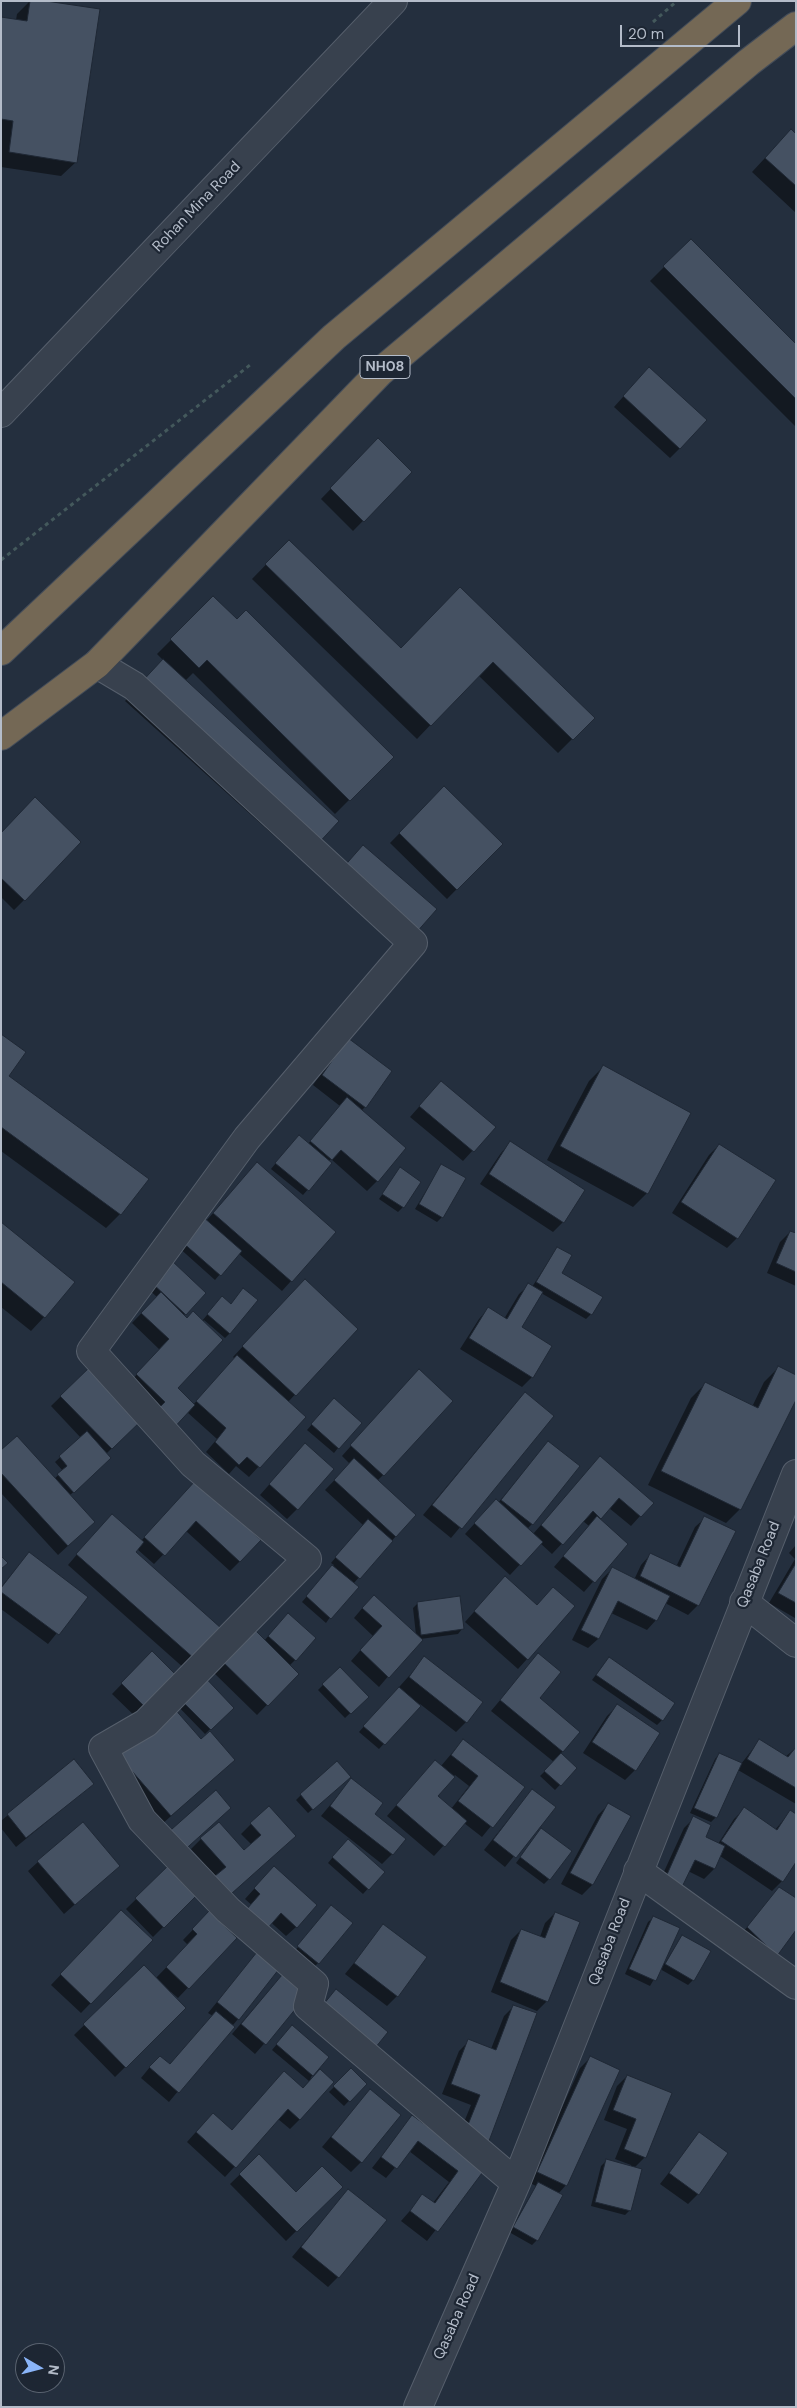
<!DOCTYPE html>
<html>
<head>
<meta charset="utf-8">
<style>
	body { margin:0 }
	#map { position:relative; width:797px; height:2408px; overflow:hidden; background:#242f3e; font-family:"DM Sans",sans-serif }
	canvas { display:block }
	.frame { position:absolute; inset:0; border:2px solid #b4bcc9; pointer-events:none }
	.north { position:absolute; left:15px; top:2343px; width:50px; height:50px; box-sizing:border-box; background:#1d2633; border:1px solid #59626f; border-radius:50%; rotate:98deg; font-size:14px; font-weight:700; line-height:20px; text-align:center; color:#b4bcc9 }
	.north::after { content:''; display:block; margin:auto; width:18px; height:22px; background:#8ab4f8; clip-path:polygon(50% 0,100% 100%,50% 72%,0 100%) }
	.scale { position:absolute; left:620px; top:25px; width:120px; height:22px; box-sizing:border-box; border:2px solid #b4bcc9; border-top:0; padding-left:6px; font-size:15px; line-height:18px; white-space:nowrap; color:#b4bcc9; -webkit-text-stroke:4px #1d2633; paint-order:stroke }
</style>
</head>
<body>
<div id="map">
<canvas width="797" height="2408"></canvas>
<div class="frame"></div>
<div class="north">N</div>
<div class="scale">20 m</div>
</div>
<script>
const c = document.querySelector('canvas').getContext('2d');
c.lineJoin = 'round';
function paint(path, color) {
  c.fillStyle = color;
  c.fill(path, 'evenodd');
}
function toPath(rows) {
  const path = new Path2D();
  for (const r of rows) {
    path.moveTo(r[0], r[1]);
    for (let i = 2; i < r.length; i += 2) path.lineTo(r[i], r[i + 1]);
  }
  return path;
}
function strokePath(path, color, width, dash) {
  c.strokeStyle = color;
  c.lineWidth = width;
  c.lineCap = dash ? 'butt' : 'round';
  c.setLineDash(dash || []);
  c.stroke(path);
}
function drawText(font, color, halo, rows, align = 'center') {
  c.font = font + ' "DM Sans",sans-serif';
  c.lineWidth = 4.5;
  c.setLineDash([]);
  c.textBaseline = 'middle';
  c.strokeStyle = halo;
  c.fillStyle = color;
  for (const [text, x, y, turn = 0] of rows) {
    c.save();
    c.translate(x, y);
    c.rotate((+turn || 0) * Math.PI / 180);
    c.textAlign = isNaN(turn) ? turn : align;
    if (halo) c.strokeText(text, 0, 0);
    c.fillText(text, 0, 0);
    c.restore();
  }
}
paint(toPath([
	[30,1,38,1,76,162,61,176,1,167,1,18,16,20,17,14],
	[796,135,796,213,752,172,777,145],
	[691,240,796,346,796,427,650,281],
	[639,379,680,448,670,458,614,407],
	[378,440,411,472,353,531,321,499],
	[289,541,401,649,446,602,572,739,558,753,478,675,417,739,252,579],
	[213,598,392,757,335,814,193,673,185,681,315,847,301,860,125,701,163,660,157,654],
	[444,788,501,844,447,899,390,843],
	[1,834,24,900,14,910,1,897],
	[1,1036,8,1076,120,1214,106,1228,1,1151],
	[338,1050,365,1107,361,1111,377,1181,367,1191,331,1159,328,1162,330,1164,303,1195,271,1169,294,1141,308,1144,340,1106,313,1085],
	[603,1067,647,1193,633,1207,547,1160,589,1081],
	[441,1082,494,1127,463,1161,410,1117],
	[510,1143,563,1222,553,1232,480,1184,501,1153],
	[719,1145,774,1181,737,1238,727,1248,672,1213,709,1155],
	[257,1164,335,1232,282,1291,238,1253,215,1280,177,1246,206,1221],
	[441,1166,442,1217,437,1222,415,1209],
	[400,1169,403,1207,398,1212,379,1199],
	[1,1224,44,1317,31,1331,1,1307],
	[790,1232,796,1234,796,1286,767,1273,780,1242],
	[557,1248,560,1273,591,1314,586,1319,541,1293,520,1328,532,1377,522,1387,460,1349,479,1319,488,1309,504,1319,519,1294,529,1285,532,1287],
	[166,1267,204,1293,183,1316,187,1320,202,1321,217,1303,230,1333,225,1338,204,1320,203,1322,176,1388,193,1405,235,1359,233,1357,295,1290,356,1329,288,1402,304,1417,249,1477,236,1466,229,1474,206,1452,217,1439,187,1412,160,1439,127,1385,160,1350,132,1323,157,1297,147,1288],
	[92,1366,142,1418,106,1454,110,1458,69,1496,83,1532,58,1555,1,1493,1,1452,54,1479,63,1471,55,1462,81,1438,51,1406],
	[778,1368,740,1509,726,1523,648,1485,691,1398,705,1384,752,1407,764,1382],
	[409,1381,383,1475,377,1481,414,1516,353,1584,326,1623,302,1602,334,1565,331,1563,363,1525,325,1490,350,1464,342,1456],
	[515,1404,553,1416,451,1538,423,1515],
	[329,1405,338,1448,334,1453,307,1430],
	[548,1442,532,1524,527,1529,533,1534,591,1468,640,1516,631,1526,609,1508,598,1520,626,1544,584,1592,554,1567,589,1526,583,1521,552,1554,540,1543,510,1575,465,1534,486,1511,498,1503],
	[305,1444,297,1509,287,1519,260,1495],
	[187,1492,240,1561,230,1571,186,1531,154,1564,137,1549,134,1553,221,1630,185,1669,68,1565,102,1525,141,1541],
	[705,1518,698,1605,688,1615,665,1603,656,1620,647,1630,611,1613,598,1639,588,1648,572,1640,602,1579,612,1569,634,1580,641,1565,650,1555,676,1567,695,1527],
	[796,1545,796,1618,795,1618,769,1603,795,1559,789,1553],
	[29,1553,86,1597,48,1644,1,1609,1,1587],
	[496,1587,537,1606,527,1659,518,1669,465,1622],
	[418,1603,462,1629,458,1634,420,1639,379,1687,351,1661,373,1636,354,1618,364,1606,416,1635,413,1608],
	[283,1619,295,1660,289,1666,297,1674,257,1715,212,1671,253,1630,264,1641],
	[152,1653,181,1681,140,1721,112,1694],
	[538,1655,538,1699,563,1751,560,1754,576,1768,555,1790,540,1776,554,1762,491,1711],
	[425,1658,466,1722,456,1732,420,1704,379,1749,359,1732],
	[604,1664,662,1720,657,1725,592,1680],
	[340,1668,367,1697,345,1718,318,1690],
	[172,1700,232,1708,205,1734],
	[617,1706,635,1770,625,1780,583,1753,607,1716],
	[463,1740,523,1787,482,1837,464,1823,434,1856,387,1816,435,1761,441,1766],
	[455,1775,469,1786,451,1809,436,1796],
	[201,1741,234,1760,161,1825,109,1766],
	[759,1741,785,1757,796,1748,796,1804,738,1770,716,1817,711,1822,690,1813,715,1759,719,1754,741,1764],
	[351,1780,373,1815,392,1854,382,1864,321,1816],
	[344,1782,308,1813,296,1800,301,1795],
	[93,1784,16,1847,1,1828,1,1821,8,1815],
	[532,1790,554,1807,505,1867,484,1850],
	[608,1805,629,1816,592,1885,582,1895,561,1884,598,1815],
	[744,1809,775,1830,790,1812,796,1860,782,1881,772,1891,720,1856,714,1869,704,1879,688,1871,656,1889,684,1828,694,1818,704,1837,718,1844,734,1819],
	[251,1824,295,1836,221,1903,206,1887,216,1877,191,1849,201,1839,244,1852,252,1845,241,1834],
	[537,1835,549,1879,544,1884,516,1863],
	[343,1845,383,1872,363,1894,328,1863],
	[38,1862,118,1866,64,1914,28,1871],
	[171,1865,198,1892,153,1937,126,1909],
	[264,1878,296,1927,286,1936,245,1899],
	[779,1889,776,1955,738,1938],
	[327,1911,318,1963,313,1968,294,1952],
	[209,1913,235,1938,178,1998,171,1992,170,1993,185,2008,115,2077,74,2035,144,1967,155,1979,188,1945,183,1940],
	[555,1913,547,2001,537,2011,491,1992,511,1940,521,1930,540,1937,545,1923],
	[653,1918,663,1962,665,1963,682,1936,693,1980,688,1985,660,1969,650,1986,625,1974,648,1922],
	[111,1922,151,1941,81,2013,51,1985],
	[384,1926,397,1996,387,2006,345,1974],
	[257,1953,238,2019,169,2102,141,2078,150,2067,169,2065,213,2016,208,2013],
	[272,1987,305,1997,255,2054,232,2034],
	[514,2006,488,2141,478,2151,456,2142,471,2105,442,2094,459,2051,469,2041,491,2049,504,2016],
	[287,2032,327,2057,311,2077,300,2119,290,2129,278,2119,225,2177,187,2142,203,2124,232,2131,302,2089,309,2081,272,2050],
	[590,2058,566,2185,558,2194,537,2240,532,2245,509,2232,536,2186,528,2182,580,2068],
	[351,2070,365,2084,344,2106,329,2092],
	[627,2076,645,2157,634,2168,630,2210,625,2215,591,2206,601,2166,606,2161,631,2167,631,2165,615,2159,627,2129,604,2120,617,2086],
	[361,2101,361,2162,351,2172,322,2147],
	[412,2117,483,2169,427,2241,401,2221,423,2196,433,2203,449,2182,409,2151,386,2178,372,2168],
	[699,2134,698,2194,688,2204,660,2184],
	[259,2156,296,2194,341,2187,286,2241,230,2184],
	[348,2190,338,2277,328,2287,292,2257]
]), '#0007');
const building = toPath([
	[30,1,46,1,100,9,77,163,9,152,13,121,1,119,1,17,27,21,30,1],
	[791,129,796,134,796,186,765,158,791,129],
	[691,239,796,344,796,399,663,266,691,239],
	[649,367,707,420,680,449,623,396,649,367],
	[378,438,412,472,364,522,330,488,378,438],
	[289,540,401,648,460,587,595,718,573,740,493,662,431,726,265,564,289,540],
	[213,596,237,619,246,610,394,757,350,801,207,660,199,668,170,639,213,596],
	[163,659,339,821,315,847,138,686,163,659],
	[444,786,503,844,457,890,399,833,444,786],
	[35,797,81,842,25,901,1,878,1,833,35,797],
	[363,845,437,909,415,934,341,870,363,845],
	[1,1034,26,1052,9,1076,149,1179,121,1215,1,1127,1,1034],
	[348,1038,392,1071,366,1108,322,1075,348,1038],
	[603,1065,691,1113,648,1194,560,1146,603,1065],
	[441,1081,496,1127,474,1152,419,1106,441,1081],
	[347,1097,406,1148,378,1182,341,1150,332,1160,310,1141,347,1097],
	[299,1135,332,1163,309,1191,275,1163,299,1135],
	[510,1141,585,1190,564,1223,489,1174,510,1141],
	[719,1144,776,1180,738,1239,681,1202,719,1144],
	[257,1162,336,1232,292,1282,213,1213,257,1162],
	[441,1164,466,1178,443,1218,419,1204,441,1164],
	[400,1167,421,1182,404,1208,382,1194,400,1167],
	[202,1216,242,1251,221,1276,181,1241,202,1216],
	[1,1222,75,1282,45,1318,1,1282,1,1222],
	[790,1231,796,1233,796,1272,776,1263,790,1231],
	[557,1247,572,1255,562,1273,603,1297,592,1315,536,1282,557,1247],
	[171,1260,206,1293,186,1315,151,1282,171,1260],
	[305,1279,358,1329,296,1396,242,1346,305,1279],
	[528,1283,543,1292,522,1327,552,1346,533,1378,469,1338,488,1307,507,1319,528,1283],
	[243,1288,258,1300,230,1334,207,1314,222,1296,231,1304,243,1288],
	[161,1292,187,1318,193,1311,223,1340,178,1388,195,1405,171,1431,153,1414,165,1402,136,1374,169,1339,141,1313,161,1292],
	[237,1355,306,1417,260,1468,247,1457,239,1465,215,1442,226,1428,196,1401,237,1355],
	[92,1365,144,1418,112,1449,60,1396,92,1365],
	[778,1366,796,1375,796,1400,741,1510,661,1471,705,1382,758,1408,778,1366],
	[419,1369,453,1401,384,1476,350,1445,419,1369],
	[525,1392,554,1416,462,1529,432,1505,525,1392],
	[334,1398,362,1423,339,1449,311,1424,334,1398],
	[87,1431,111,1458,74,1493,57,1474,67,1466,59,1456,87,1431],
	[17,1436,95,1522,68,1546,1,1473,1,1450,17,1436],
	[548,1441,580,1466,533,1525,501,1500,548,1441],
	[305,1443,334,1469,298,1510,269,1484,305,1443],
	[600,1456,654,1503,641,1517,619,1498,601,1519,593,1511,563,1545,541,1525,600,1456],
	[354,1458,416,1515,396,1537,334,1480,354,1458],
	[196,1480,261,1540,240,1562,196,1521,165,1556,144,1537,196,1480],
	[496,1499,543,1542,521,1566,474,1523,496,1499],
	[112,1514,144,1542,136,1552,222,1629,196,1660,76,1554,112,1514],
	[597,1516,628,1544,595,1583,563,1556,597,1516],
	[704,1516,736,1531,699,1606,640,1576,650,1553,680,1567,704,1516],
	[368,1519,393,1541,360,1579,335,1557,368,1519],
	[29,1552,88,1597,59,1635,1,1592,1,1588,29,1552],
	[1,1556,8,1563,1,1569,1,1556],
	[796,1563,796,1603,778,1593,796,1563],
	[332,1565,359,1587,331,1619,306,1596,332,1565],
	[612,1567,670,1596,657,1621,618,1601,599,1639,581,1630,612,1567],
	[505,1576,537,1605,553,1587,575,1606,528,1660,474,1611,505,1576],
	[374,1595,423,1640,389,1678,360,1650,382,1626,362,1608,374,1595],
	[460,1596,464,1629,421,1635,417,1602,460,1596],
	[288,1613,316,1638,296,1661,268,1636,288,1613],
	[253,1628,299,1674,268,1706,221,1660,253,1628],
	[152,1651,182,1681,151,1713,121,1683,152,1651],
	[538,1653,561,1672,540,1698,580,1732,563,1752,500,1700,538,1653],
	[424,1656,483,1702,467,1723,409,1677,424,1656],
	[609,1657,675,1703,663,1721,596,1675,609,1657],
	[340,1667,369,1697,351,1714,322,1684,340,1667],
	[200,1672,234,1708,211,1730,176,1695,200,1672],
	[399,1687,421,1706,385,1745,363,1726,399,1687],
	[617,1704,660,1733,636,1771,592,1742,617,1704],
	[173,1707,201,1739,210,1731,235,1760,171,1816,118,1755,173,1707],
	[463,1739,525,1787,493,1828,458,1801,478,1776,451,1755,463,1739],
	[759,1739,788,1757,796,1747,796,1788,747,1759,759,1739],
	[561,1753,577,1768,561,1786,544,1771,561,1753],
	[719,1753,742,1763,717,1818,694,1808,719,1753],
	[74,1759,94,1784,26,1838,7,1814,74,1759],
	[435,1760,455,1777,438,1796,467,1821,445,1847,396,1805,435,1760],
	[337,1761,351,1777,313,1810,300,1794,337,1761],
	[351,1778,383,1803,375,1814,406,1839,393,1855,330,1806,351,1778],
	[532,1789,556,1807,516,1858,493,1840,532,1789],
	[216,1790,231,1808,179,1855,163,1837,216,1790],
	[608,1803,631,1816,593,1885,570,1873,608,1803],
	[269,1806,296,1836,231,1894,215,1876,226,1867,200,1838,219,1822,244,1850,261,1835,250,1823,269,1806],
	[744,1807,777,1830,790,1810,796,1814,796,1862,783,1882,721,1841,744,1807],
	[693,1816,711,1825,706,1837,725,1846,715,1869,695,1860,682,1887,665,1879,693,1816],
	[83,1822,120,1866,75,1905,37,1861,83,1822],
	[541,1828,572,1851,550,1880,520,1857,541,1828],
	[348,1839,385,1872,369,1890,332,1857,348,1839],
	[171,1863,200,1892,164,1928,135,1898,171,1863],
	[274,1866,317,1905,297,1928,281,1913,267,1929,246,1910,260,1894,254,1888,274,1866],
	[779,1887,796,1898,796,1930,777,1956,747,1927,779,1887],
	[331,1905,353,1923,319,1964,297,1946,331,1905],
	[121,1910,153,1940,91,2004,60,1974,121,1910],
	[209,1911,237,1938,189,1989,166,1967,197,1934,192,1929,209,1911],
	[555,1912,580,1922,548,2002,500,1982,521,1929,545,1938,555,1912],
	[653,1916,680,1928,656,1981,629,1969,653,1916],
	[383,1924,427,1957,398,1997,354,1963,383,1924],
	[682,1935,711,1951,694,1981,665,1964,682,1935],
	[257,1952,279,1969,239,2020,217,2002,257,1952],
	[144,1965,186,2008,126,2068,83,2024,144,1965],
	[282,1975,306,1996,266,2045,241,2024,282,1975],
	[336,1989,388,2032,371,2053,319,2010,336,1989],
	[513,2005,537,2013,489,2141,465,2132,480,2095,451,2084,468,2039,496,2050,513,2005],
	[216,2011,235,2027,179,2093,149,2067,160,2056,170,2064,216,2011],
	[292,2025,329,2057,313,2076,276,2044,292,2025],
	[590,2056,620,2070,567,2186,537,2172,590,2056],
	[351,2068,367,2084,350,2102,333,2086,351,2068],
	[320,2069,334,2082,300,2120,288,2109,236,2168,196,2132,213,2113,232,2130,284,2071,303,2088,320,2069],
	[627,2075,672,2093,646,2158,624,2149,636,2119,613,2110,627,2075],
	[370,2089,401,2115,362,2163,331,2137,370,2089],
	[412,2115,485,2169,438,2232,410,2211,422,2194,435,2203,458,2171,418,2141,397,2169,381,2157,412,2115],
	[699,2132,728,2153,699,2195,669,2173,699,2132],
	[259,2154,296,2192,322,2166,343,2187,297,2232,239,2174,259,2154],
	[606,2159,642,2169,631,2211,595,2202,606,2159],
	[538,2182,563,2195,538,2241,513,2227,538,2182],
	[348,2189,387,2220,339,2278,301,2247,348,2189]
]);
paint(building, '#455162');
strokePath(building, '#1f2835', 1);
const street = toPath([
	[1,413,393,1],
	[97,664,134,686,413,943,247,1138,91,1351,193,1464,307,1559,146,1723,103,1748,142,1820,228,1910,314,1984,308,2006,516,2183],
	[744,1602,796,1643],
	[638,1871,796,1985],
	[418,2407,516,2183,796,1474]
]);
const highway = toPath([
	[1,651,334,337,737,1],
	[1,736,97,664,380,372,749,62,796,26]
]);
strokePath(street, '#565f6c', 30);
strokePath(highway, '#434c59', 30);
strokePath(toPath([
	[653,22,677,1],
	[1,560,250,365]
]), '#44595c', 3, [4, 4]);
strokePath(street, '#38414e', 28);
strokePath(highway, '#746855', 28);
for (const [x, y, w] of [
	[385,367,50]
]) {
  const box = new Path2D();
  box.roundRect(x - w / 2, y - 11.5, w, 23, 4);
  c.fillStyle = '#1d2633';
  c.fill(box);
  strokePath(box, '#b4bcc9', 1);
}
drawText('bold 14px', '#b4bcc9', null, [
	["NH08",385,367]
]);
drawText('15px', '#b4bcc9', '#1d2633', [
	["Rohan Mina Road",197,207,-46],
	["Qasaba Road",759,1565,-68],
	["Qasaba Road",610,1942,-69],
	["Qasaba Road",457,2317,-66]
]);
</script>
</body>
</html>
